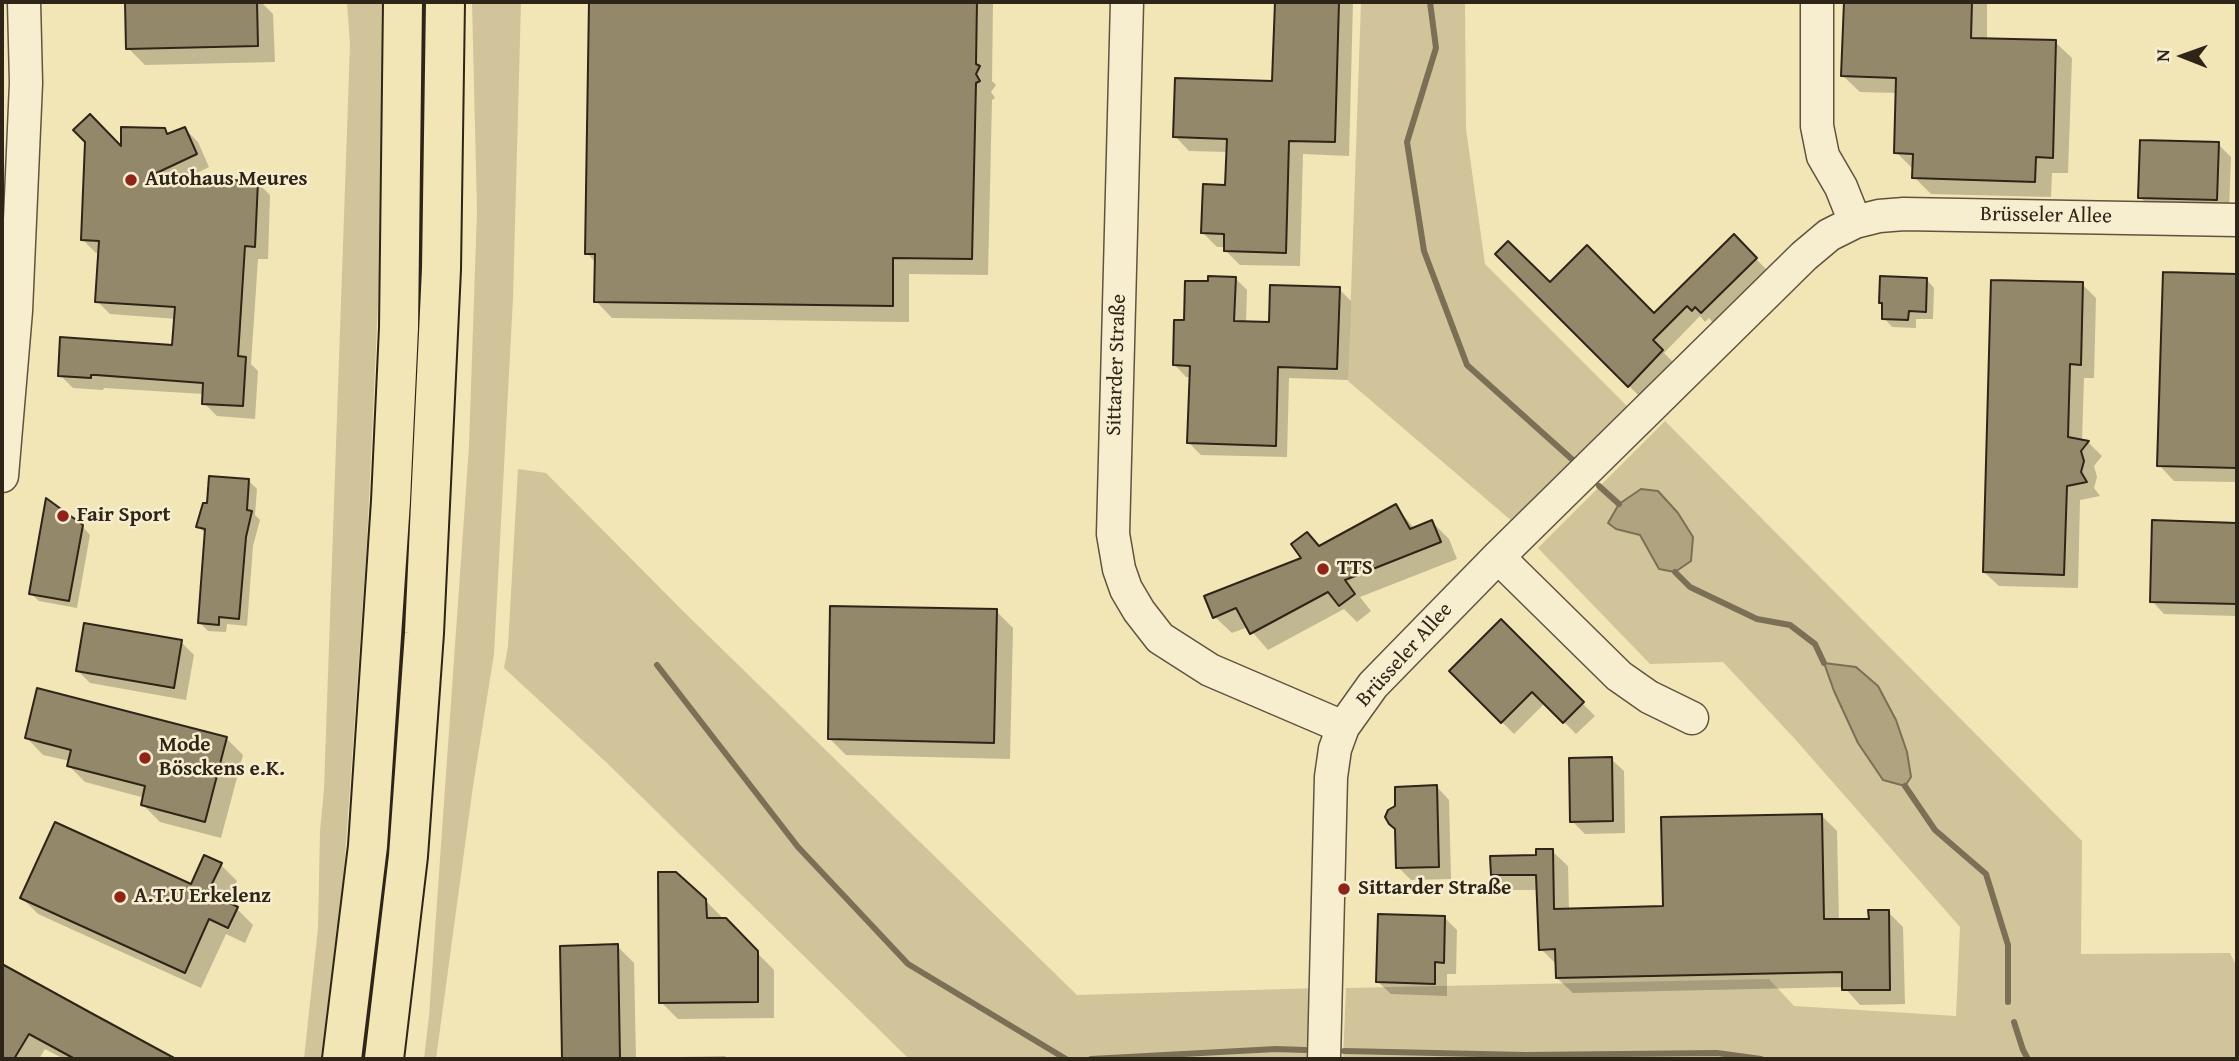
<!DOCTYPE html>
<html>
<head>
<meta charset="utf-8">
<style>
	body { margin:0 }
	#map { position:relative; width:2239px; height:1061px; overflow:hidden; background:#f2e5b6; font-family:"Gentium Book Plus",serif }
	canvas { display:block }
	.frame { position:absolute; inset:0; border:4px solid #2e2418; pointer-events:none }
	.north { position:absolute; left:2148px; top:21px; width:70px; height:70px; -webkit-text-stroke:5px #f7eed0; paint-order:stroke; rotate:271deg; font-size:19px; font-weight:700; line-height:28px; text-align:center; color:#2e2418 }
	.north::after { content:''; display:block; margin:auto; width:24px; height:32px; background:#2e2418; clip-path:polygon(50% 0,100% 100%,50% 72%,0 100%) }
</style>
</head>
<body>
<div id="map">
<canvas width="2239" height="1061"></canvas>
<div class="frame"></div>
<div class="north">N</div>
</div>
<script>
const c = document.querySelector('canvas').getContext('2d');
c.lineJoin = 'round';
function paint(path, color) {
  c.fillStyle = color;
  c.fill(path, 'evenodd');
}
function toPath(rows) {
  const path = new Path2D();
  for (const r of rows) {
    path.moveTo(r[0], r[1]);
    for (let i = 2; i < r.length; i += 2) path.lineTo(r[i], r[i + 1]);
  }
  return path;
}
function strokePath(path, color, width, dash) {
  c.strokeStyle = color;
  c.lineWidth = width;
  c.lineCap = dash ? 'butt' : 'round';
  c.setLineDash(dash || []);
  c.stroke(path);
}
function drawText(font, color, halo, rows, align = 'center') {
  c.font = font + ' "Gentium Book Plus",serif';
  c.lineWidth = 5;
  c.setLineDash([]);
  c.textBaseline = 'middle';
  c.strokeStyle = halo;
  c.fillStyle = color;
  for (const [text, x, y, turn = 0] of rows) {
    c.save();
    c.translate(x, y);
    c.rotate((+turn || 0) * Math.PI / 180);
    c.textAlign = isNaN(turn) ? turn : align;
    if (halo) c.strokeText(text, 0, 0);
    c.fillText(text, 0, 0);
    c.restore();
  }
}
paint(toPath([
	[347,2,383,2,380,261,367,543,331,1059,304,1059,318,928,320,831,324,789,350,44],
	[472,2,521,2,513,298,494,654,473,786,436,1059,424,1059,429,1016,469,446,477,210],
	[1361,2,1465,2,1466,129,1485,264,1630,409,1513,522,1348,381],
	[1665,421,2082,841,2081,954,2230,953,2237,967,2237,1059,1343,1059,1346,988,1769,979,1794,1006,1956,1016,1960,927,1794,738,1723,662,1650,664,1538,548],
	[518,469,546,473,685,613,1077,995,1321,988,1320,1059,909,1059,607,763,504,668,508,646]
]), '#d1c49b');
const water = toPath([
	[1641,489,1658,491,1678,513,1693,537,1691,561,1675,572,1659,569,1640,535,1616,529,1608,523,1619,504,1641,489],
	[1824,663,1856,667,1878,686,1896,720,1907,752,1911,777,1905,786,1883,780,1858,743,1834,691,1824,663]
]);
paint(water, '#afa380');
strokePath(water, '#7b7056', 2);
paint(toPath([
	[127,2,261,2,273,14,275,62,145,65,128,48],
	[590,2,993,2,992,81,996,85,991,92,995,98,992,100,988,275,909,274,909,322,612,318,596,301,596,263,587,253],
	[1175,2,1196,2,1196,3,1177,4],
	[1276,2,1353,2,1349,156,1303,154,1300,266,1240,265,1225,250,1225,247,1217,247,1203,233,1227,187,1228,152,1189,151,1175,136,1274,82],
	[1845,2,1987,2,1987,40,2055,42,2072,58,2068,173,2052,173,2051,197,1931,194,1914,177,1913,169,1896,152,1898,93,1860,92,1843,76],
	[185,129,198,142,209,167,183,180,257,182,270,195,268,259,258,259,251,364,258,371,255,419,217,416,204,403,204,394,104,388,103,390,73,388,60,375,174,346,176,319,110,314,97,301,100,253,96,253,83,240,122,150,164,130,170,135],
	[2218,144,2231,157,2229,212,2153,210,2140,197],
	[1734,237,1768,271,1714,324,1709,318,1705,322,1700,316,1664,353,1674,363,1641,398,1498,254,1550,284,1654,315],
	[2164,274,2237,276,2237,482,2174,481,2159,465],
	[1235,278,1247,290,1246,323,1271,324,1339,289,1351,301,1348,380,1289,378,1287,457,1201,455,1189,443,1191,377,1186,377,1174,364,1186,322,1210,283],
	[1926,279,1934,288,1933,319,1916,319,1916,328,1892,327,1884,318,1884,305,1881,303],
	[2082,284,2096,298,2094,378,2084,378,2082,441,2088,442,2102,456,2094,466,2097,477,2094,488,2100,496,2080,500,2078,588,1999,586,1984,572],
	[249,481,257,489,255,515,260,520,253,546,247,626,227,624,226,632,208,631,200,623,206,534,198,526],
	[1395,506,1415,529,1432,522,1449,539,1457,559,1360,597,1371,611,1357,622,1344,609,1268,650,1248,627,1232,633,1215,617,1320,547],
	[2154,522,2237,525,2237,616,2164,614,2152,601],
	[82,526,90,535,77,608,39,601,30,593],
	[996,611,1013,628,1010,759,846,755,830,739],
	[1501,622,1595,716,1576,734,1545,703,1514,734,1451,671],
	[181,642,194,655,186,700,90,683,78,671],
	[27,738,226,738,243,755,221,838,160,822,143,805,145,798,85,782,68,765,70,761,43,755],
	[1611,759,1624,771,1625,833,1585,834,1572,821],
	[1437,787,1449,800,1451,879,1411,880,1398,867],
	[1821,815,1837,831,1839,921,1870,920,1888,912,1903,927,1905,1004,1860,1005,1844,987,1573,993,1557,978,1557,965,1541,949,1539,890,1508,890,1492,875,1552,851,1568,866,1569,910,1665,908],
	[221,865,237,881,226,903,237,909,253,925,245,943,226,934,201,988,38,914,22,898,192,886],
	[705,900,774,970,774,1018,678,1019,661,1002],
	[1445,918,1457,930,1456,974,1447,974,1447,996,1391,994,1378,982],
	[617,946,634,963,636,1058,725,1056,728,1059,564,1059,562,947],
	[2,966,172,1059,64,1059,45,1049,39,1059,2,1059]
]), '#0003');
strokePath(toPath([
	[1430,2,1436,48,1407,142,1424,251,1467,365,1575,462],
	[1599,486,1619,504],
	[1675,572,1690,587,1757,619,1790,625,1815,644,1824,663],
	[657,665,798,847,908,964,1066,1059],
	[1905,786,1935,830,1986,874,2008,945,2008,1002],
	[2014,1022,2023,1050,2028,1059],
	[1344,1051,1525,1055,1717,1053,1761,1059],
	[1091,1059,1276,1049,1305,1050]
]), '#7b7056', 6);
const building = toPath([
	[125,2,257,2,258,46,126,49,125,2],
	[589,2,977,2,976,64,980,66,976,74,980,81,976,83,972,259,893,258,893,306,594,302,595,254,585,254,589,2],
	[1275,2,1339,2,1335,142,1289,141,1286,253,1224,251,1224,234,1201,233,1203,184,1225,185,1227,139,1173,137,1175,78,1272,81,1275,2],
	[1844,2,1972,2,1971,38,2056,40,2053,158,2036,157,2035,182,1912,178,1913,154,1894,153,1896,78,1841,76,1844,2],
	[90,114,121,146,121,127,165,128,167,134,185,127,197,154,148,177,258,181,255,247,245,246,238,356,246,357,243,406,202,404,203,383,96,375,91,375,91,378,58,376,60,337,172,345,175,307,95,302,99,241,81,240,85,142,73,130,90,114],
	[2140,140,2219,142,2217,200,2138,198,2140,140],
	[1734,234,1757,258,1701,313,1695,307,1692,311,1687,306,1653,340,1663,350,1628,387,1495,254,1508,241,1550,282,1587,245,1654,313,1734,234],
	[2163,272,2237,274,2237,468,2157,466,2163,272],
	[1208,276,1236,277,1234,321,1269,322,1270,285,1340,287,1337,369,1278,367,1276,446,1187,443,1190,366,1173,365,1174,320,1184,320,1185,281,1208,281,1208,276],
	[1880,276,1927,278,1926,312,1909,311,1908,320,1882,319,1882,303,1879,303,1880,276],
	[1991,280,2083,282,2081,365,2070,364,2068,437,2089,441,2081,451,2084,461,2081,472,2087,482,2067,486,2064,575,1983,572,1991,280],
	[209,476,249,479,247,510,252,511,246,537,239,619,219,617,219,625,198,623,205,529,196,527,203,503,207,503,209,476],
	[46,498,83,525,69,601,29,594,46,498],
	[1396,504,1410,529,1432,520,1441,542,1345,580,1355,594,1339,606,1328,592,1250,634,1236,608,1213,618,1204,596,1301,558,1291,544,1307,532,1319,546,1396,504],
	[2152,520,2237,523,2237,604,2150,602,2152,520],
	[830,606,997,609,994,743,828,739,830,606],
	[1501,619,1584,702,1563,723,1532,692,1501,723,1449,671,1501,619],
	[84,623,182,640,174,688,76,671,84,623],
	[37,688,227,737,205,822,141,805,145,786,67,766,71,750,25,738,37,688],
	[1612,757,1613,821,1570,822,1569,758,1612,757],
	[1437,785,1439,867,1396,868,1395,829,1389,824,1385,817,1388,810,1395,806,1395,787,1437,785],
	[1822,814,1824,919,1869,919,1868,910,1889,910,1890,990,1842,990,1842,972,1556,978,1555,949,1539,950,1536,875,1491,875,1490,856,1536,855,1536,849,1553,849,1554,909,1663,906,1661,817,1822,814],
	[55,822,191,884,204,855,222,863,208,892,238,907,228,928,209,919,185,973,20,898,55,822],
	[658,872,676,872,706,899,707,918,726,918,758,951,758,1002,659,1003,658,872],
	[1378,914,1445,916,1444,963,1435,962,1435,984,1376,982,1378,914],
	[618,944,620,1059,562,1059,560,946,618,944],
	[2,964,93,1014,176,1059,75,1059,29,1034,14,1059,2,1059,2,964]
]);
paint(building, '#94886a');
strokePath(building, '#2e2418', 2);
const minor = toPath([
	[1127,2,1113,534,1119,569,1126,589,1139,611,1160,638,1210,670,1343,727],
	[1817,2,1817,126,1823,156,1841,187,1855,222],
	[2,476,16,311,26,83,24,2],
	[1498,557,1619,676,1649,697,1692,718],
	[1324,1059,1331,777,1335,749,1343,727,1373,685,1498,557,1804,256,1829,235,1855,222,1879,216,1904,214,2237,220]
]);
const highway = toPath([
	[342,1059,368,846,391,501,399,328,403,2],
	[384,1059,408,856,424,633,441,269,445,2]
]);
strokePath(minor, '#5f5440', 35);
strokePath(highway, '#2e2418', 42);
strokePath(minor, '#f7eed0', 32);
strokePath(highway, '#f2e5b6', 38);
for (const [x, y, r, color] of [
	[131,180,7,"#8f2418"],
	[63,516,7,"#8f2418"],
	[1323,569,7,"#8f2418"],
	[145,758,7,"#8f2418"],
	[1344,889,7,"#8f2418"],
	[120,897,7,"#8f2418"]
]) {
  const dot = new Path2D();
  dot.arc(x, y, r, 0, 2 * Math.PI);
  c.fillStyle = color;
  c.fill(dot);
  strokePath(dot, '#f7eed0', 2.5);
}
drawText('bold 21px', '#2e2418', '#f7eed0', [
	["Autohaus Meures",145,180],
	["Fair Sport",77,516],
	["TTS",1337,569],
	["Mode",159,746],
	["Bösckens e.K.",159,770],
	["Sittarder Straße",1358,889],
	["A.T.U Erkelenz",134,897]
], 'left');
drawText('21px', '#2e2418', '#f7eed0', [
	["Brüsseler Allee",2046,216,1],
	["Sittarder Straße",1117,365,-88],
	["Brüsseler Allee",1405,655,-48]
]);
</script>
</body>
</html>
